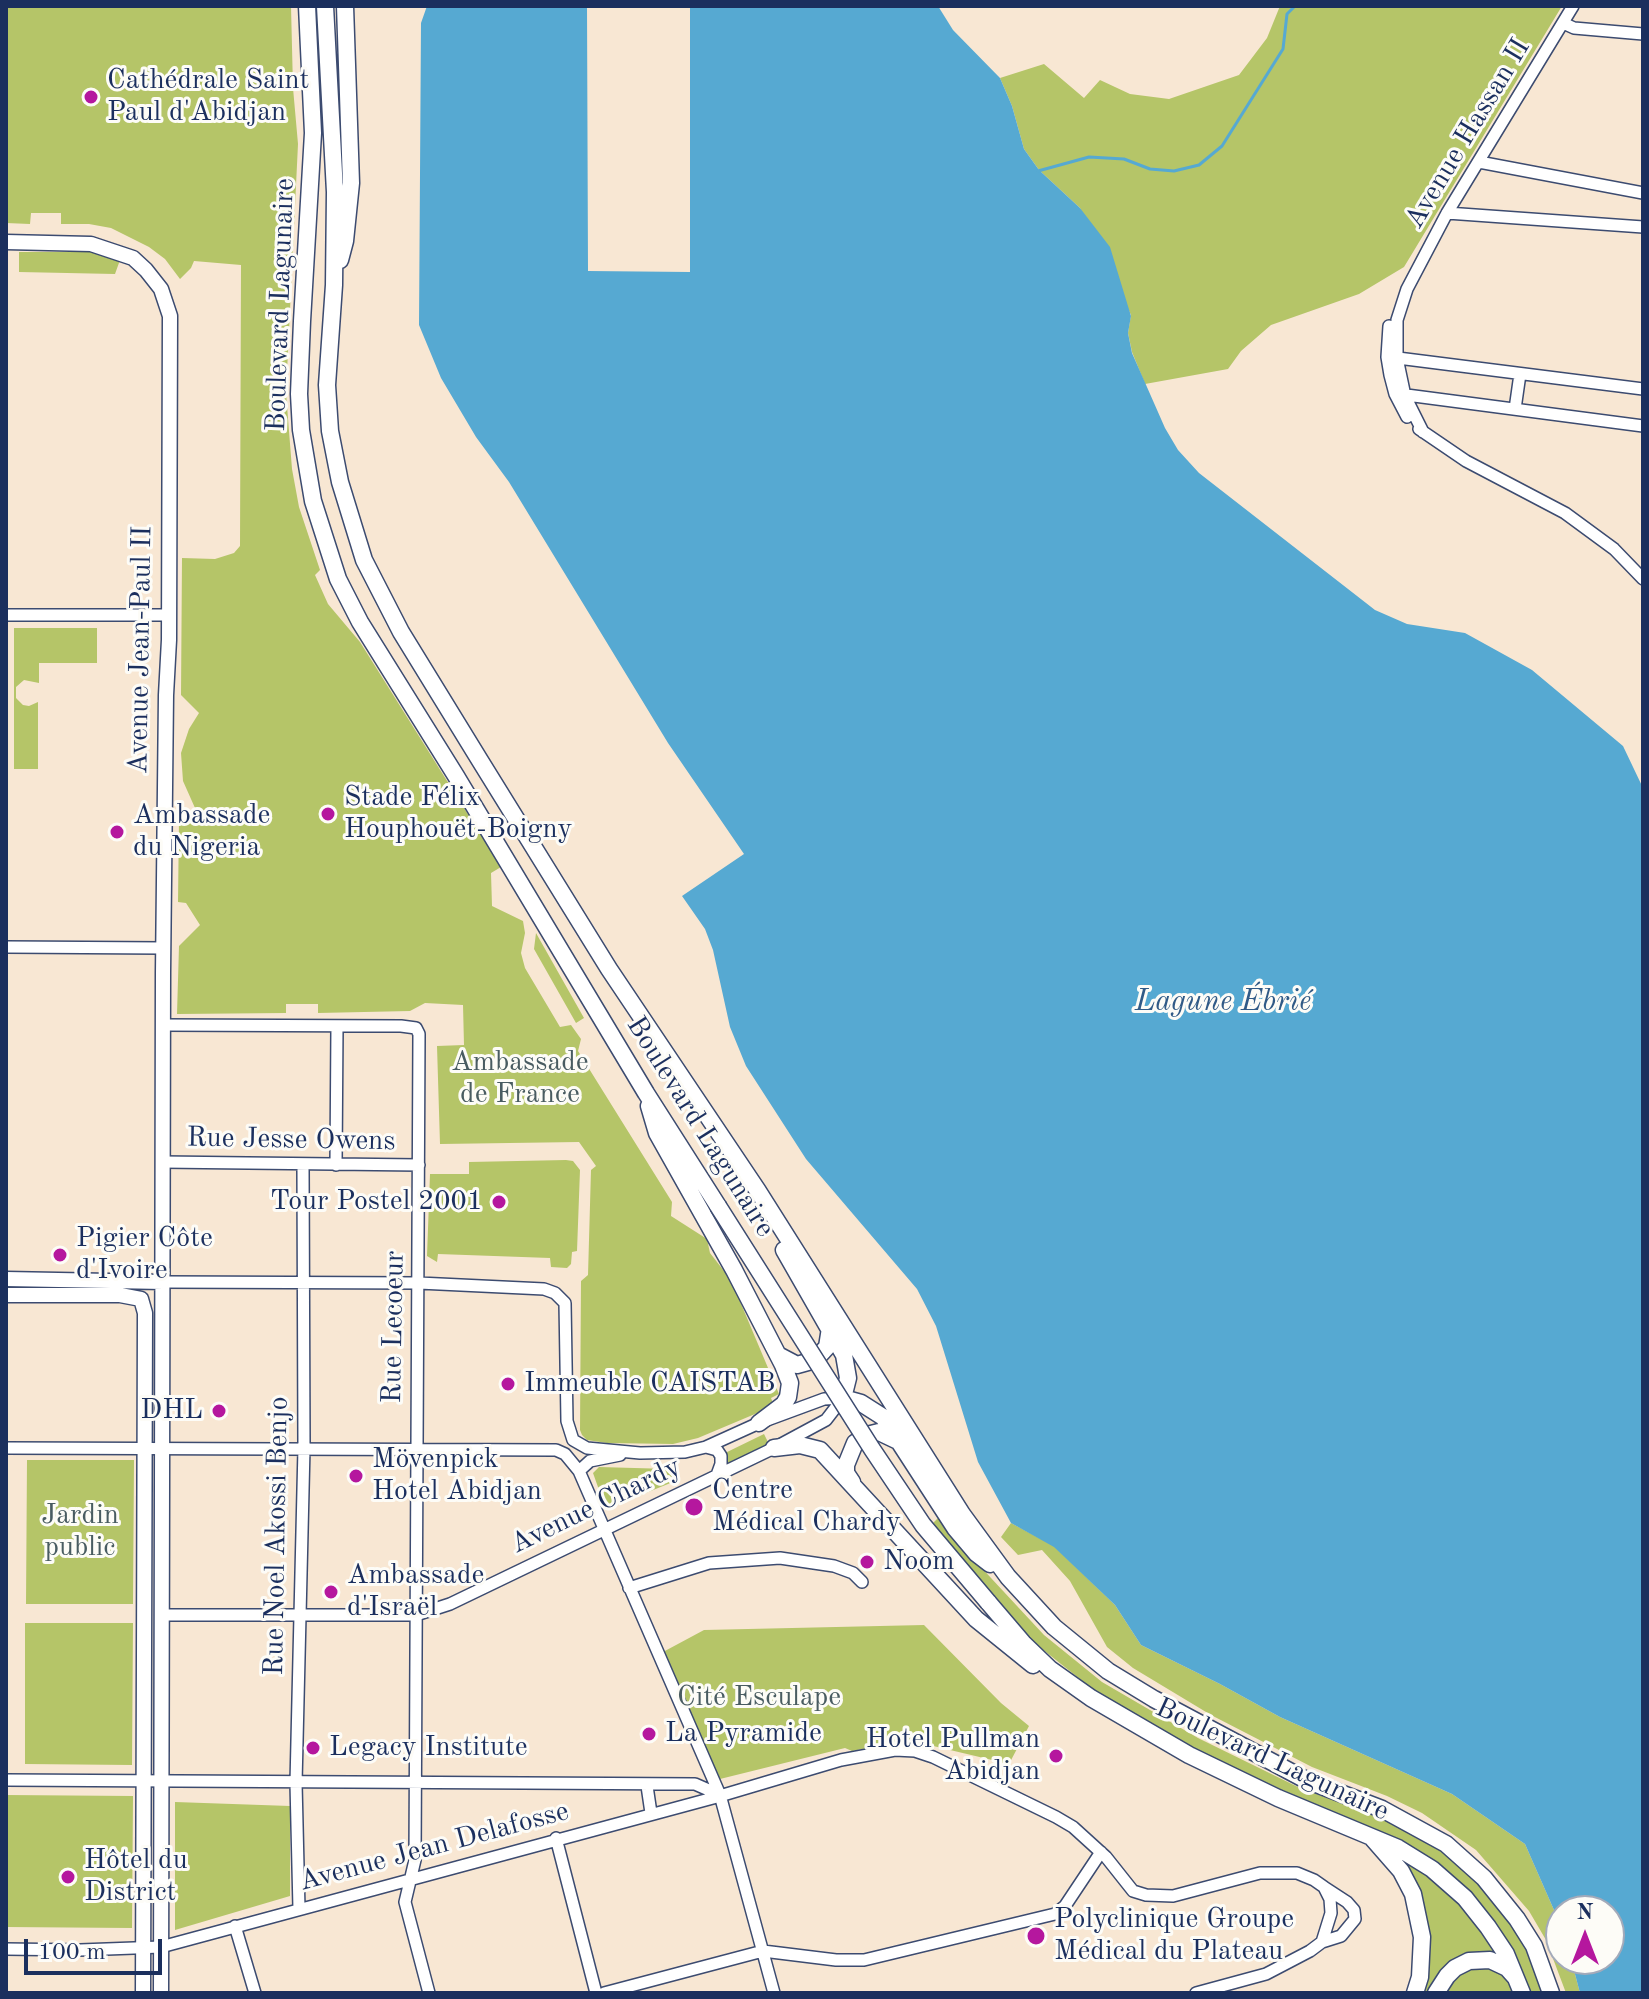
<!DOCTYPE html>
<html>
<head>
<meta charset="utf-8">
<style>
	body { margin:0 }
	#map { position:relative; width:1649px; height:1999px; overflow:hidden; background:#f8e7d3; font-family:"Old Standard TT",serif }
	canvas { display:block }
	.frame { position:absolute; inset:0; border:8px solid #1b2f5e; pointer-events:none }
	.north { position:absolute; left:1545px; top:1895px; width:80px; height:80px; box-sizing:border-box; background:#fdfcf7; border:2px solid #a3aaba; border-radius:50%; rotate:0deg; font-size:22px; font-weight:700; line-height:32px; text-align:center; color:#1b2f5e }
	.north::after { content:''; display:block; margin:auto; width:28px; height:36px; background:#b5179e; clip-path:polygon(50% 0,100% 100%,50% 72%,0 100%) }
	.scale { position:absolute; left:24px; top:1939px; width:138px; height:36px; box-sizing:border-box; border:4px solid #1b2f5e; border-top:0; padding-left:10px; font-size:24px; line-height:28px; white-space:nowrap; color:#1b2f5e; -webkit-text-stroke:6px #fdfcf7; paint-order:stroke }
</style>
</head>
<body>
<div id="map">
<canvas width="1649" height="1999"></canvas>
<div class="frame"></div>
<div class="north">N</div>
<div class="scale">100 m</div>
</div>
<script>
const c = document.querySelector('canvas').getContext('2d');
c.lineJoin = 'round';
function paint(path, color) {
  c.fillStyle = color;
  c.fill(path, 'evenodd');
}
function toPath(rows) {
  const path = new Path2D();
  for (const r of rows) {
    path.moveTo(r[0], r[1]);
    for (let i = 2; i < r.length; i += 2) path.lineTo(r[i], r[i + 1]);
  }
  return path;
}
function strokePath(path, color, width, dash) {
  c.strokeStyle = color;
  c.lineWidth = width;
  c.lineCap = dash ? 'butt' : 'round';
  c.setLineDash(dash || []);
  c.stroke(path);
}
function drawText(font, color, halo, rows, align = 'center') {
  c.font = font + ' "Old Standard TT",serif';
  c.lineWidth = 6;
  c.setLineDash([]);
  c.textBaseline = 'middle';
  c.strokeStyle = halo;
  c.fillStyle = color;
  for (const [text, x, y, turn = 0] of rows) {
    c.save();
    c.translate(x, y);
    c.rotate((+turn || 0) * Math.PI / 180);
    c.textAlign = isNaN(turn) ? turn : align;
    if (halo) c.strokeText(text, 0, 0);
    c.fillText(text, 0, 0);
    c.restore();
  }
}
paint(toPath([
	[6,6,291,6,293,88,298,144,286,393,292,469,299,507,320,570,315,575,328,604,360,642,501,867,491,873,492,906,523,921,525,933,521,953,525,968,560,1027,571,1025,581,1039,578,1051,672,1202,671,1216,707,1239,710,1253,731,1280,779,1394,771,1398,774,1406,698,1438,673,1444,607,1443,587,1440,582,1435,580,1430,581,1281,588,1275,591,1170,596,1166,579,1142,440,1144,437,1046,464,1045,463,1005,425,1003,410,1011,318,1013,318,1004,286,1004,286,1013,177,1014,179,946,200,925,186,903,178,902,179,819,195,808,183,781,181,753,189,729,199,713,181,695,182,558,215,559,234,553,240,546,241,265,194,261,191,268,180,279,165,259,149,247,111,228,89,224,61,224,61,213,31,213,30,224,6,223],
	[1280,6,1562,6,1404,267,1359,294,1271,325,1241,351,1228,369,1145,384,1132,352,1128,333,1131,315,1080,208,1039,170,1024,149,1012,106,1000,78,1044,64,1084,98,1100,80,1130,94,1169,99,1239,75,1267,38],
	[19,252,91,252,120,260,115,274,19,272],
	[14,628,97,628,97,663,39,663,39,683,24,680,16,687,16,698,23,705,29,706,38,702,38,769,14,769],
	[536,933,584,1018,576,1023,534,949],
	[566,1160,573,1161,580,1170,577,1251,572,1252,571,1264,567,1268,551,1267,550,1258,438,1254,437,1262,427,1256,430,1174,469,1174,469,1162],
	[764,1434,769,1444,727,1464,723,1454],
	[27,1460,134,1460,133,1604,26,1604],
	[599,1467,670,1469,673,1482,611,1507,604,1504,593,1473],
	[939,1517,965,1550,1044,1635,1102,1682,1198,1738,1302,1789,1379,1816,1443,1849,1480,1882,1529,1948,1545,1993,1421,1993,1406,1868,1372,1828,1282,1790,1193,1748,1095,1691,1027,1637,957,1556,933,1523],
	[1011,1523,1054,1546,1115,1605,1141,1645,1220,1684,1280,1717,1452,1794,1525,1844,1561,1926,1561,1959,1571,1959,1580,1993,1566,1993,1546,1940,1529,1911,1476,1850,1422,1813,1387,1796,1312,1767,1211,1715,1133,1668,1107,1647,1070,1581,1042,1550,1018,1555,1001,1537],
	[25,1623,133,1623,132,1765,25,1764],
	[924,1625,1001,1703,1029,1726,1009,1764,908,1740,852,1751,845,1748,720,1779,663,1652,704,1630],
	[6,1795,133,1796,132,1928,6,1927],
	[175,1802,290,1806,290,1896,175,1930]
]), '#b5c568');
paint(toPath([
	[427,6,587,6,588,271,690,272,690,6,938,6,953,30,1000,78,1012,106,1024,149,1039,170,1080,208,1110,247,1131,316,1128,333,1132,353,1165,428,1178,450,1199,473,1375,610,1407,624,1465,633,1532,670,1623,746,1643,788,1643,1993,1580,1993,1571,1959,1609,1959,1609,1911,1561,1911,1561,1926,1525,1844,1452,1794,1280,1717,1220,1684,1141,1645,1115,1605,1054,1547,1011,1523,978,1462,936,1326,917,1289,806,1159,746,1066,730,1027,713,950,705,929,682,896,744,854,668,743,509,482,476,437,441,378,419,325,421,23]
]), '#56a9d2');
strokePath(toPath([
	[1038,171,1089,157,1124,159,1150,169,1174,171,1199,165,1222,146,1283,49,1287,14,1295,6]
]), '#56a9d2', 3);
const minor = toPath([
	[1563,23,1574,28,1643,34],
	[1479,162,1643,193],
	[1447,213,1643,227],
	[1389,326,1387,357,1390,375,1395,394,1407,417],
	[1390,357,1643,389],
	[1399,394,1643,426],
	[1515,409,1520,374],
	[1419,429,1466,461,1565,513,1614,549,1643,579],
	[1423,432,1405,396,1397,358,1397,320,1407,289,1447,213,1573,6],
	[6,615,169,615],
	[6,947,163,948],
	[163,1025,401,1026,416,1028,419,1034,415,1860,405,1902,429,1993],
	[162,1162,419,1165],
	[336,1165,337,1026],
	[163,1282,419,1283,544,1289,555,1293,565,1303,567,1421,573,1440,587,1448,640,1453,685,1452,706,1447,759,1423,824,1399,843,1398],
	[706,1447,717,1450,721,1456,721,1464,717,1475],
	[6,1448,556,1450,565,1454,579,1471,720,1795,774,1993],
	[579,1471,590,1461,620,1455],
	[629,1588,709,1563,780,1558,834,1566,853,1573,862,1582],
	[162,1615,416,1615,450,1604,774,1448,826,1420,843,1398],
	[6,1780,695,1784,720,1795],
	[647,1786,651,1813],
	[556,1838,596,1993],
	[299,1909,296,1783,304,1448,303,1165],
	[235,1926,255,1993],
	[1322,1942,1341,1936,1355,1919,1354,1910,1347,1902,1324,1887],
	[6,1949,80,1950,161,1947,713,1798,841,1760,895,1750,915,1751,933,1757,1056,1817,1073,1827,1106,1857,1133,1891,1146,1895,1173,1896,1260,1873,1297,1873,1314,1880,1324,1887,1330,1899,1331,1913,1322,1942,1310,1951,1266,1974,1196,1993],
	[604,1993,763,1951,836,1960,864,1960,1055,1914,1065,1906,1101,1852]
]);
const major = toPath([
	[6,242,91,244,133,258,146,270,161,289,170,316,169,640,166,695,163,972,161,1993],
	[6,1279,163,1282],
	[6,1295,120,1295,141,1299],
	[141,1299,145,1313,143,1993]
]);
const highway = toPath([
	[307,6,313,133,302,321,299,394,301,430,313,501,338,579,360,622,456,776,646,1093,718,1206],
	[325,6,335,192,334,285,327,385,330,431,340,482,364,560,401,632,479,759,609,969,758,1191,962,1514,1008,1577,1054,1627,1108,1671,1154,1699,1306,1780,1382,1809,1446,1844,1484,1878,1517,1919,1534,1946,1551,1993],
	[340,260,345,241,351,183,345,6],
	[649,1106,657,1133,734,1270,783,1365,790,1383,788,1397,784,1404,759,1423],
	[784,1250,844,1355,848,1378,843,1398,861,1403,883,1417,955,1528,977,1554,990,1564],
	[778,1355,797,1365,815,1360,827,1347,830,1328],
	[774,1448,800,1445,820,1450,976,1619,1033,1665],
	[852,1482,846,1473,846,1465,855,1443,867,1435,879,1432,900,1442],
	[988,1602,1023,1643,1050,1669,1091,1698,1189,1755,1278,1798,1398,1848,1432,1869,1465,1898,1488,1927,1506,1954,1522,1993],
	[1373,1839,1401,1871,1413,1894,1422,1937,1420,1977,1415,1993],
	[1436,1993,1447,1976,1455,1968,1469,1961,1490,1960,1507,1968,1515,1977]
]);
strokePath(minor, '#3c4b70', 14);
strokePath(major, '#3c4b70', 17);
strokePath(highway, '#3c4b70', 19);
strokePath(minor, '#fff', 11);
strokePath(major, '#fff', 14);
strokePath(highway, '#fff', 16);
const highwayBridge = toPath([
	[718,1206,872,1449,923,1525,988,1602]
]);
strokePath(highwayBridge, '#3c4b70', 19, []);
strokePath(highwayBridge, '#fff', 16);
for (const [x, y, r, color] of [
	[91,97,8,"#b5179e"],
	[328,814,8,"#b5179e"],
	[117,832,8,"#b5179e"],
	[499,1202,8,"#b5179e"],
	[60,1255,8,"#b5179e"],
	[508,1384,8,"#b5179e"],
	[219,1411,8,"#b5179e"],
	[356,1476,8,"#b5179e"],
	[694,1507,10,"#b5179e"],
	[867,1562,8,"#b5179e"],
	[331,1592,8,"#b5179e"],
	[649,1734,8,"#b5179e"],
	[313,1748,8,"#b5179e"],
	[1056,1756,8,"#b5179e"],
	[68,1877,8,"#b5179e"],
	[1036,1936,10,"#b5179e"]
]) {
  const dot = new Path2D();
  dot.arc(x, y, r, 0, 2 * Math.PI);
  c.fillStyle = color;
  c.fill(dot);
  strokePath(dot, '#fdfcf7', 3);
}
drawText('28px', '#1b2f5e', '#fdfcf7', [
	["Cathédrale Saint",107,81],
	["Paul d'Abidjan",107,113],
	["Stade Félix",344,798],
	["Houphouët-Boigny",344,830],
	["Ambassade",133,816],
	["du Nigeria",133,848],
	["Tour Postel 2001",483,1202,"right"],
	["Pigier Côte",76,1239],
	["d'Ivoire",76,1271],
	["Immeuble CAISTAB",524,1384],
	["DHL",203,1411,"right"],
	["Mövenpick",372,1460],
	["Hotel Abidjan",372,1492],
	["Centre",712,1491],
	["Médical Chardy",712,1523],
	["Noom",883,1562],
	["Ambassade",347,1576],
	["d'Israël",347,1608],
	["La Pyramide",665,1734],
	["Hotel Pullman",1040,1740,"right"],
	["Abidjan",1040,1772,"right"],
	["Legacy Institute",329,1748],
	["Hôtel du",84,1861],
	["District",84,1893],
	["Polyclinique Groupe",1054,1920],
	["Médical du Plateau",1054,1952]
], 'left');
drawText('28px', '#1b2f5e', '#fdfcf7', [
	["Avenue Hassan II",1468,134,-59],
	["Boulevard Lagunaire",281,305,-88],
	["Avenue Jean-Paul II",141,650,-89],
	["Boulevard Lagunaire",700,1127,58],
	["Rue Jesse Owens",291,1140,1],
	["Rue Lecoeur",394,1327,-89],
	["Avenue Chardy",596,1506,-26],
	["Rue Noel Akossi Benjo",277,1536,-89],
	["Boulevard Lagunaire",1272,1760,25],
	["Avenue Jean Delafosse",434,1847,-15]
]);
drawText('28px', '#495c61', '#fdfcf7', [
	["Ambassade",520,1063],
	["de France",520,1095],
	["Jardin",80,1516],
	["public",80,1548],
	["Cité Esculape",759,1698]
]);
drawText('italic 30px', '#305a87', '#fdfcf7', [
	["Lagune Ébrié",1223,1002]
]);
</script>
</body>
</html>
